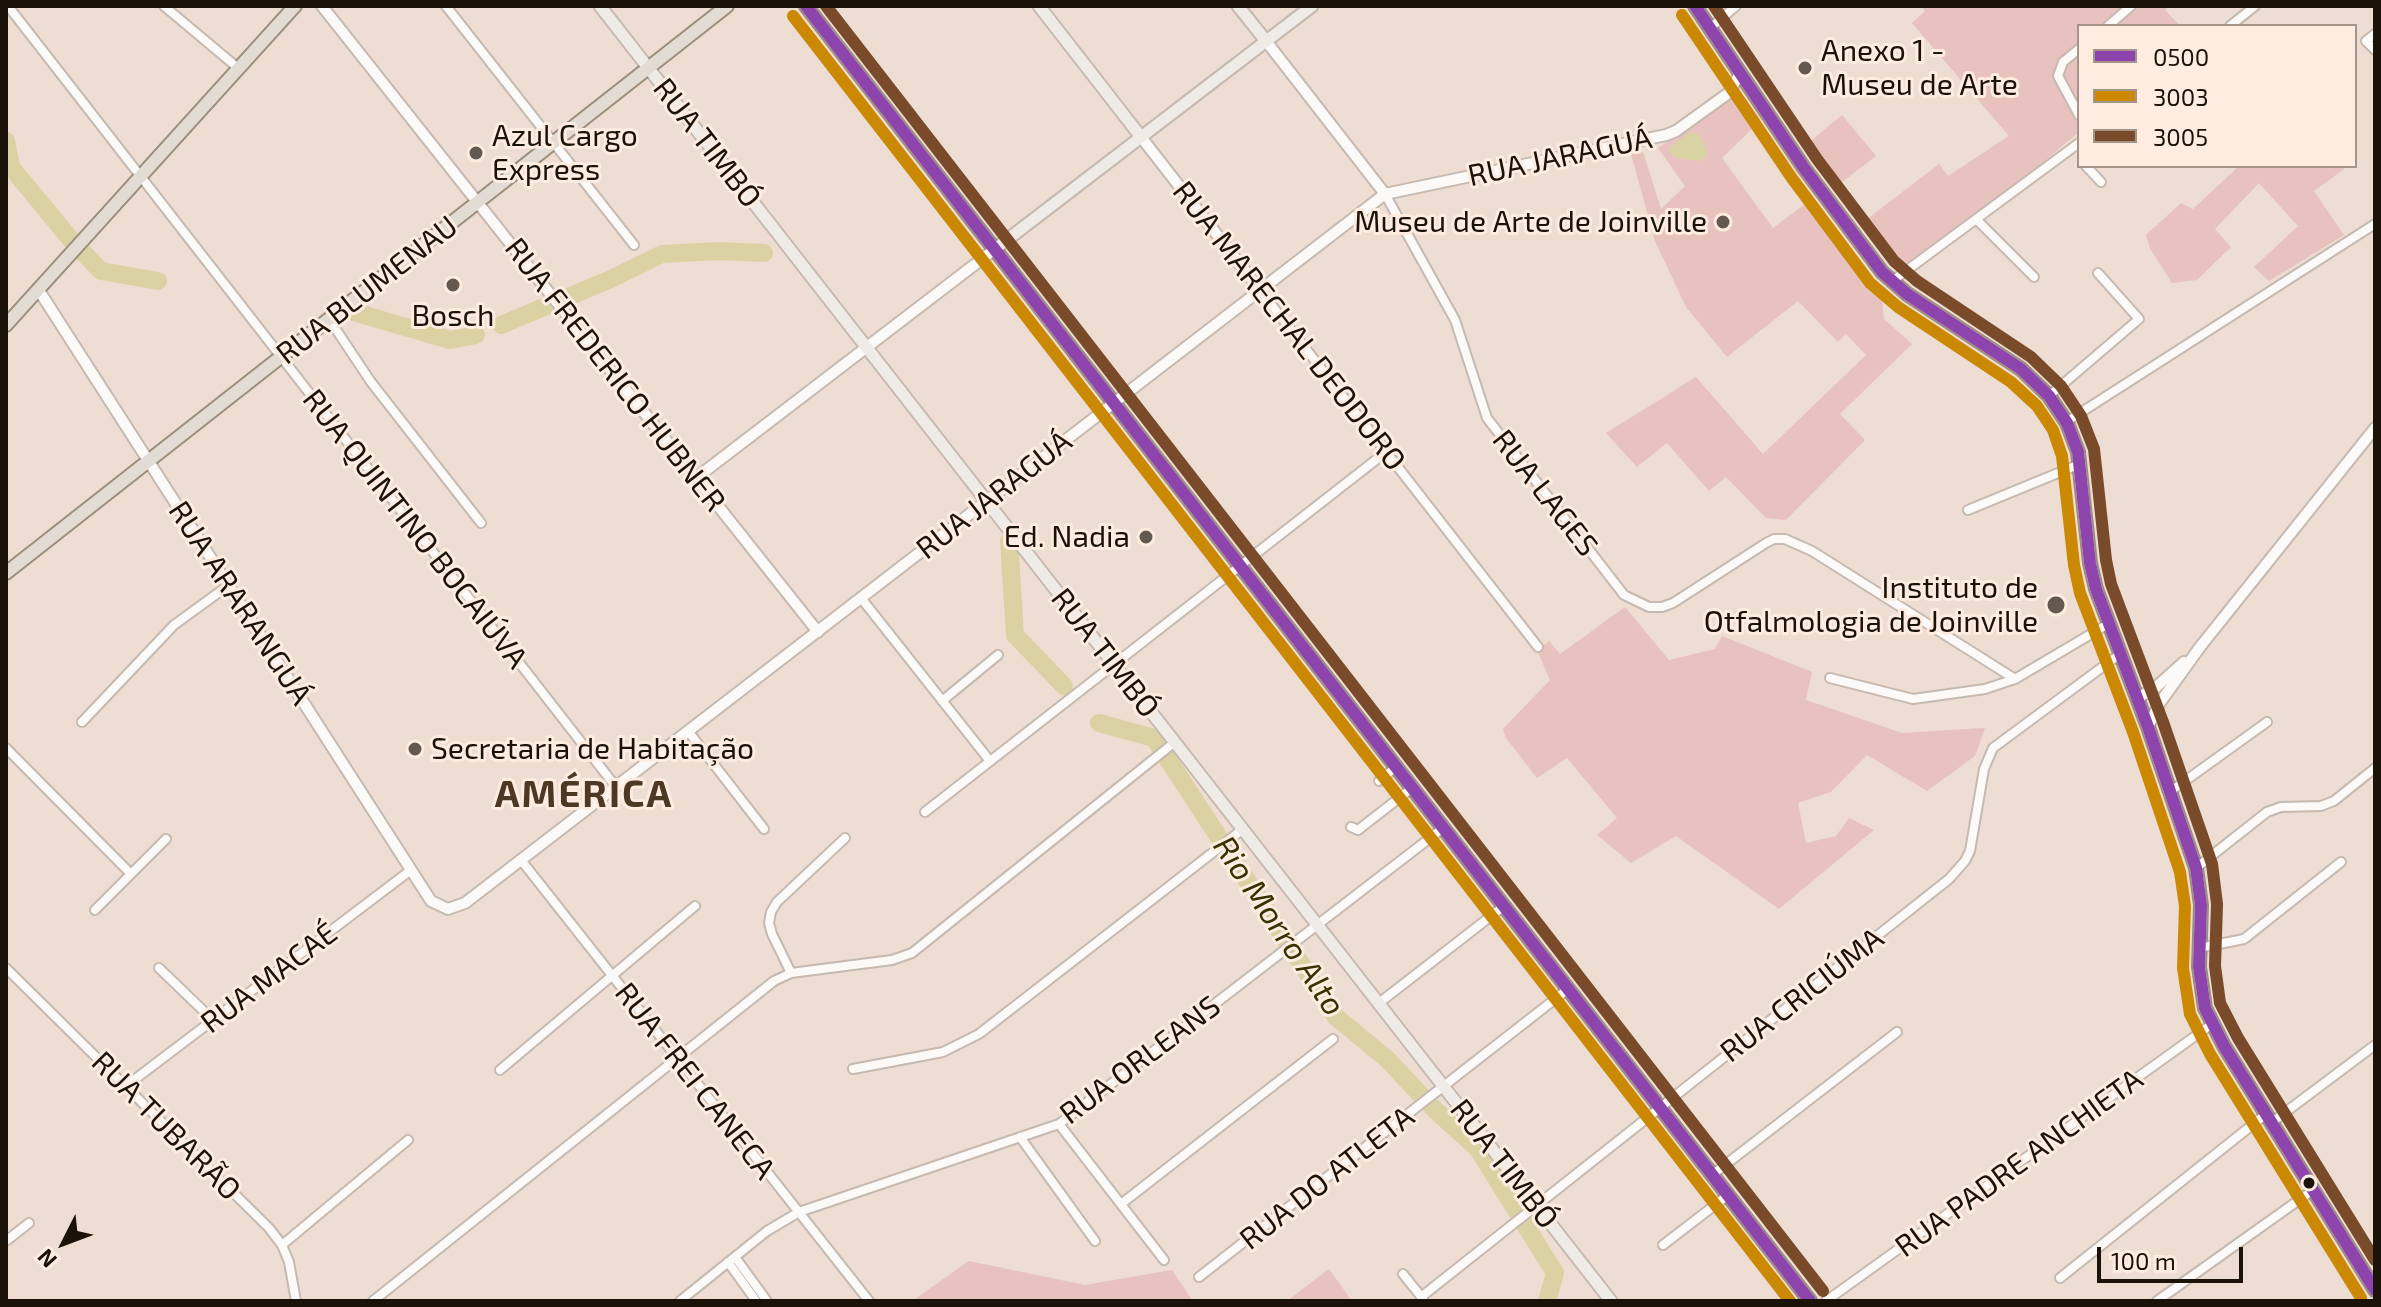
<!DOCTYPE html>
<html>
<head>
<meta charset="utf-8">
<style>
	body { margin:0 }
	#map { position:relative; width:2381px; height:1307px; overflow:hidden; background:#edddd2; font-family:"Exo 2",sans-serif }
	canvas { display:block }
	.frame { position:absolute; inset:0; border:8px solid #1b120a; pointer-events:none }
	.legend { position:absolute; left:2077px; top:24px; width:280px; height:144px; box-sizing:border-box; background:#fdecdf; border:2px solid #a3958a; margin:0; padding:10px 14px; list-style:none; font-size:24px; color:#1b120a }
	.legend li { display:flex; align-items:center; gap:16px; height:40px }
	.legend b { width:40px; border:2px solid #a3958a }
	.north { position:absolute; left:24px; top:1203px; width:80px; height:80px; -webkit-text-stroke:6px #fdecdf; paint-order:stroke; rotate:228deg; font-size:22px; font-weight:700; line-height:32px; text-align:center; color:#1b120a }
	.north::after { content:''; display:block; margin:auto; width:28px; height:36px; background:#1b120a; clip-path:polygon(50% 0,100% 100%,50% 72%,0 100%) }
	.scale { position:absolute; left:2097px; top:1247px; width:146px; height:36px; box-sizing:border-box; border:4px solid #1b120a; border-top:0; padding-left:10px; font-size:24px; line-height:28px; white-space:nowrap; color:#1b120a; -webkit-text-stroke:6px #fdecdf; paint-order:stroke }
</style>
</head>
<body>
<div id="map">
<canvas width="2381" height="1307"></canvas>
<div class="frame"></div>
<ul class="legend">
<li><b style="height:10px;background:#8e44ad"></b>0500</li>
<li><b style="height:10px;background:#cb8802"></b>3003</li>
<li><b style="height:10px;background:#7a4b2a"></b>3005</li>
</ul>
<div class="north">N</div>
<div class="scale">100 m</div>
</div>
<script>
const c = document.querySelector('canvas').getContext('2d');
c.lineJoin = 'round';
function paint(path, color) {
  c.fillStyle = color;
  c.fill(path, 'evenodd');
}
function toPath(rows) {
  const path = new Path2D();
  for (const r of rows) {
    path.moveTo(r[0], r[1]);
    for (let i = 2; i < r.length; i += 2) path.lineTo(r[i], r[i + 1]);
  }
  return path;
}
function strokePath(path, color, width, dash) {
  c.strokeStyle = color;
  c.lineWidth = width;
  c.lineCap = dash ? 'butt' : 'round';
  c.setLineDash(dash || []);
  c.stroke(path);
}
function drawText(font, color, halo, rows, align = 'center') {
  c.font = font + ' "Exo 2",sans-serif';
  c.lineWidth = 6;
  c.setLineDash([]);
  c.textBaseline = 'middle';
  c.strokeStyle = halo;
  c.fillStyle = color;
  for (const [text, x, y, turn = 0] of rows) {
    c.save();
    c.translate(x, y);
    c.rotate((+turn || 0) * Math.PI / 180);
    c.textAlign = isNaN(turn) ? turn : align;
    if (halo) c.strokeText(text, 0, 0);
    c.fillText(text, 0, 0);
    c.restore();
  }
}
paint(toPath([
	[1921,6,2169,6,2165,10,2180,26,2079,26,2079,132,2039,166,1909,262,1892,265,1862,223,1939,164,1948,176,2009,136,1912,23,1925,11],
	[1734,92,1742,94,1761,120,1722,158,1773,228,1813,198,1843,251,1881,287,1884,319,1912,344,1840,414,1865,440,1786,520,1766,518,1726,477,1709,491,1667,443,1637,467,1606,433,1696,377,1763,454,1866,355,1846,334,1838,342,1798,301,1727,357,1686,307,1655,241,1631,154,1643,152,1661,209,1685,186,1658,148],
	[1842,115,1876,156,1837,186,1807,144],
	[2239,166,2348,166,2314,191,2344,235,2269,281,2254,267,2298,226,2259,183,2215,229,2231,247,2197,280,2172,283,2150,249,2146,235,2181,203,2193,209],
	[1625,607,1669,660,1715,649,1722,636,1812,672,1806,700,1902,733,1985,728,1975,756,1927,791,1867,755,1831,792,1798,803,1806,843,1836,836,1849,818,1874,830,1779,909,1676,836,1631,863,1597,835,1617,818,1567,758,1537,778,1506,738,1503,729,1550,680,1537,650,1549,641,1560,654],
	[969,1261,1085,1285,1172,1270,1193,1301,912,1301],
	[1329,1269,1352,1301,1287,1301]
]), '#e7c2be');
paint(toPath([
	[1694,132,1700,136,1706,149,1706,156,1701,161,1676,158,1669,151,1671,146,1687,134]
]), '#dbd2a4');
strokePath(toPath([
	[6,141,11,167,72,241,101,271,158,281],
	[354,312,450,340,476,335],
	[501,325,611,279,662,254,719,251,764,253],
	[1009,541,1015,635,1064,686],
	[1099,723,1154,738,1336,1017,1387,1059,1435,1110,1478,1149,1555,1273,1547,1301]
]), '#dbd2a4', 18);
const minor = toPath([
	[8,6,616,787],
	[164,6,238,68],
	[446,6,634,245],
	[2108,26,2131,6],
	[2230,26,2255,6],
	[1710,28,1736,6],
	[2375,34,2366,41,2375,50],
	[2079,49,2063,62,2058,76,2079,115],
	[2086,166,2101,182],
	[1385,194,1455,320,1487,418,1624,595,1649,607,1662,607,1673,603,1766,543,1774,539,1785,539,1812,551,2015,679],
	[1976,219,2034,277],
	[1891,282,2079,143],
	[1260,290,1538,647],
	[329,319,371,382,481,523],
	[2049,396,2139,319,2098,273],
	[2066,422,2375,224],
	[1968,510,2080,464],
	[861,598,990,761],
	[1830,678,1913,699,1985,689,2015,679,2108,624],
	[942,701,998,655],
	[82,722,174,625,229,585],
	[688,731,764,829],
	[6,748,131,874],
	[1379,781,1396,767],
	[2171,791,2267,722],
	[925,812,1386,452],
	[1351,827,1358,830,1412,788],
	[521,860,869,1301],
	[2196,868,2267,812,2281,807,2321,806,2334,801,2375,768],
	[95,910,166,839],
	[2199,948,2244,939,2341,862],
	[6,968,269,1228,282,1245,289,1262,296,1301],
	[159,968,213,1020],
	[791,973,772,934,769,923,771,912,777,902,845,838],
	[1379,1003,1504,906],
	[853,1069,943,1052,979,1034,1243,829],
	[500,1070,695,906],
	[126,1086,411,870],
	[2271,1123,2375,1045],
	[1059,1124,1164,1260],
	[1020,1137,1095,1241],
	[1712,1175,1897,1032],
	[1121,1204,1333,1039],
	[6,1241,29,1223],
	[282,1245,408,1140],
	[1663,1245,1728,1195],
	[735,1257,767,1301],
	[728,1262,756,1301],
	[1403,1274,1423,1299],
	[1199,1277,1568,989],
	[2060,1278,2266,1114],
	[1421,1297,1949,879,1965,861,1970,851,1984,769,1993,748,2120,654],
	[373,1301,774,981,791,973,892,960,912,953,1175,742],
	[680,1301,767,1231,799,1212,1059,1124,1443,828],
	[1826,1301,2212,1024],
	[2157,1301,2313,1190]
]);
const tertiary = toPath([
	[322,6,818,632],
	[1266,41,1385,194],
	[1141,137,1260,290],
	[38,289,431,901,448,909,465,903,1385,194,1666,135,1676,131,1730,92,1740,73],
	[696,478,995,249],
	[2137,698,2154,689,2184,662],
	[2148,727,2159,704,2200,647,2375,428]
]);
const secondary = toPath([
	[600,6,1611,1301],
	[1039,6,1141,137],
	[1238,6,1266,41],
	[995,249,1312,6]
]);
const primary = toPath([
	[806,6,1810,1301],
	[1695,6,1804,168,1882,272,1907,294,2021,369,2049,396,2067,423,2078,452,2090,563,2096,589,2148,727,2196,868,2201,905,2199,967,2205,1008,2224,1046,2375,1290],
	[6,325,295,6],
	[6,573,727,6]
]);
strokePath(minor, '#c5b9b0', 12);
strokePath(tertiary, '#c5b9b0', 14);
strokePath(secondary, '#c5b9b0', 15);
strokePath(primary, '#9b8e7c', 16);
strokePath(minor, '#fcfaf8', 8);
strokePath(tertiary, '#fcfaf8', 10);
strokePath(secondary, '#efebe6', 11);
strokePath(primary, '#e2dcd4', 12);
strokePath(toPath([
	[806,6,1810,1301],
	[1695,6,1804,168,1882,272,1907,294,2021,369,2049,396,2067,423,2078,452,2090,563,2096,589,2148,727,2196,868,2201,905,2199,967,2205,1008,2224,1046,2375,1290]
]), '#8e44ad', 12);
strokePath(toPath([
	[1682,15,1791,177,1870,283,1898,307,2011,382,2037,406,2053,430,2062,456,2074,565,2080,593,2133,732,2180,872,2185,906,2183,968,2190,1014,2210,1054,2361,1298],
	[793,16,1790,1301]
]), '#cb8802', 12);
strokePath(toPath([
	[826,6,1823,1291],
	[1714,6,1817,159,1894,261,1917,281,2031,357,2061,386,2081,416,2094,449,2106,560,2111,584,2163,722,2212,864,2217,904,2215,966,2220,1003,2238,1038,2375,1260]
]), '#7a4b2a', 12);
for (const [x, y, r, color] of [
	[1805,68,8,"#645950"],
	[476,153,8,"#645950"],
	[1723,222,8,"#645950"],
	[453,285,8,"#645950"],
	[1146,537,8,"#645950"],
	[2056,605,10,"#645950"],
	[415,749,8,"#645950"],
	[2309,1183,7,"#1b120a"]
]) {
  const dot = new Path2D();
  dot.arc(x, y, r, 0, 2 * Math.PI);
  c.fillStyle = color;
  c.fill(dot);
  strokePath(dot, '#fdecdf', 3);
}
drawText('30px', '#1b120a', '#fdecdf', [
	["Anexo 1 -",1821,51],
	["Museu de Arte",1821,85],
	["Azul Cargo",492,136],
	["Express",492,170],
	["Museu de Arte de Joinville",1707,222,"right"],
	["Bosch",453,316,"center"],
	["Ed. Nadia",1130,537,"right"],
	["Instituto de",2038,588,"right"],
	["Otfalmologia de Joinville",2038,622,"right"],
	["Secretaria de Habitação",431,749]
], 'left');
drawText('30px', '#1b120a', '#fdecdf', [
	["RUA TIMBÓ",707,143,52],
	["RUA JARAGUÁ",1560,157,-12],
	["RUA BLUMENAU",367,290,-38],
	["RUA MARECHAL DEODORO",1289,326,52],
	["RUA FREDERICO HUBNER",615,375,52],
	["RUA LAGES",1545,493,52],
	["RUA JARAGUÁ",994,495,-38],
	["RUA QUINTINO BOCAIÚVA",415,529,52],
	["RUA ARARANGUÁ",240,603,57],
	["RUA TIMBÓ",1105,653,52],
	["RUA MACAÉ",269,978,-37],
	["RUA CRICIÚMA",1802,995,-38],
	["RUA ORLEANS",1140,1060,-37],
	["RUA FREI CANECA",695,1081,52],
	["RUA TUBARÃO",166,1126,45],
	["RUA PADRE ANCHIETA",2019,1163,-36],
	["RUA TIMBÓ",1504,1164,52],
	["RUA DO ATLETA",1327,1178,-38]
]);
drawText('italic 32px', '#373201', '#fdecdf', [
	["Rio Morro Alto",1279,926,56]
]);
c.letterSpacing = '2px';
drawText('bold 38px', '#4d3725', '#fdecdf', [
	["AMÉRICA",584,794]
]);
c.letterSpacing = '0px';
</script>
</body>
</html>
